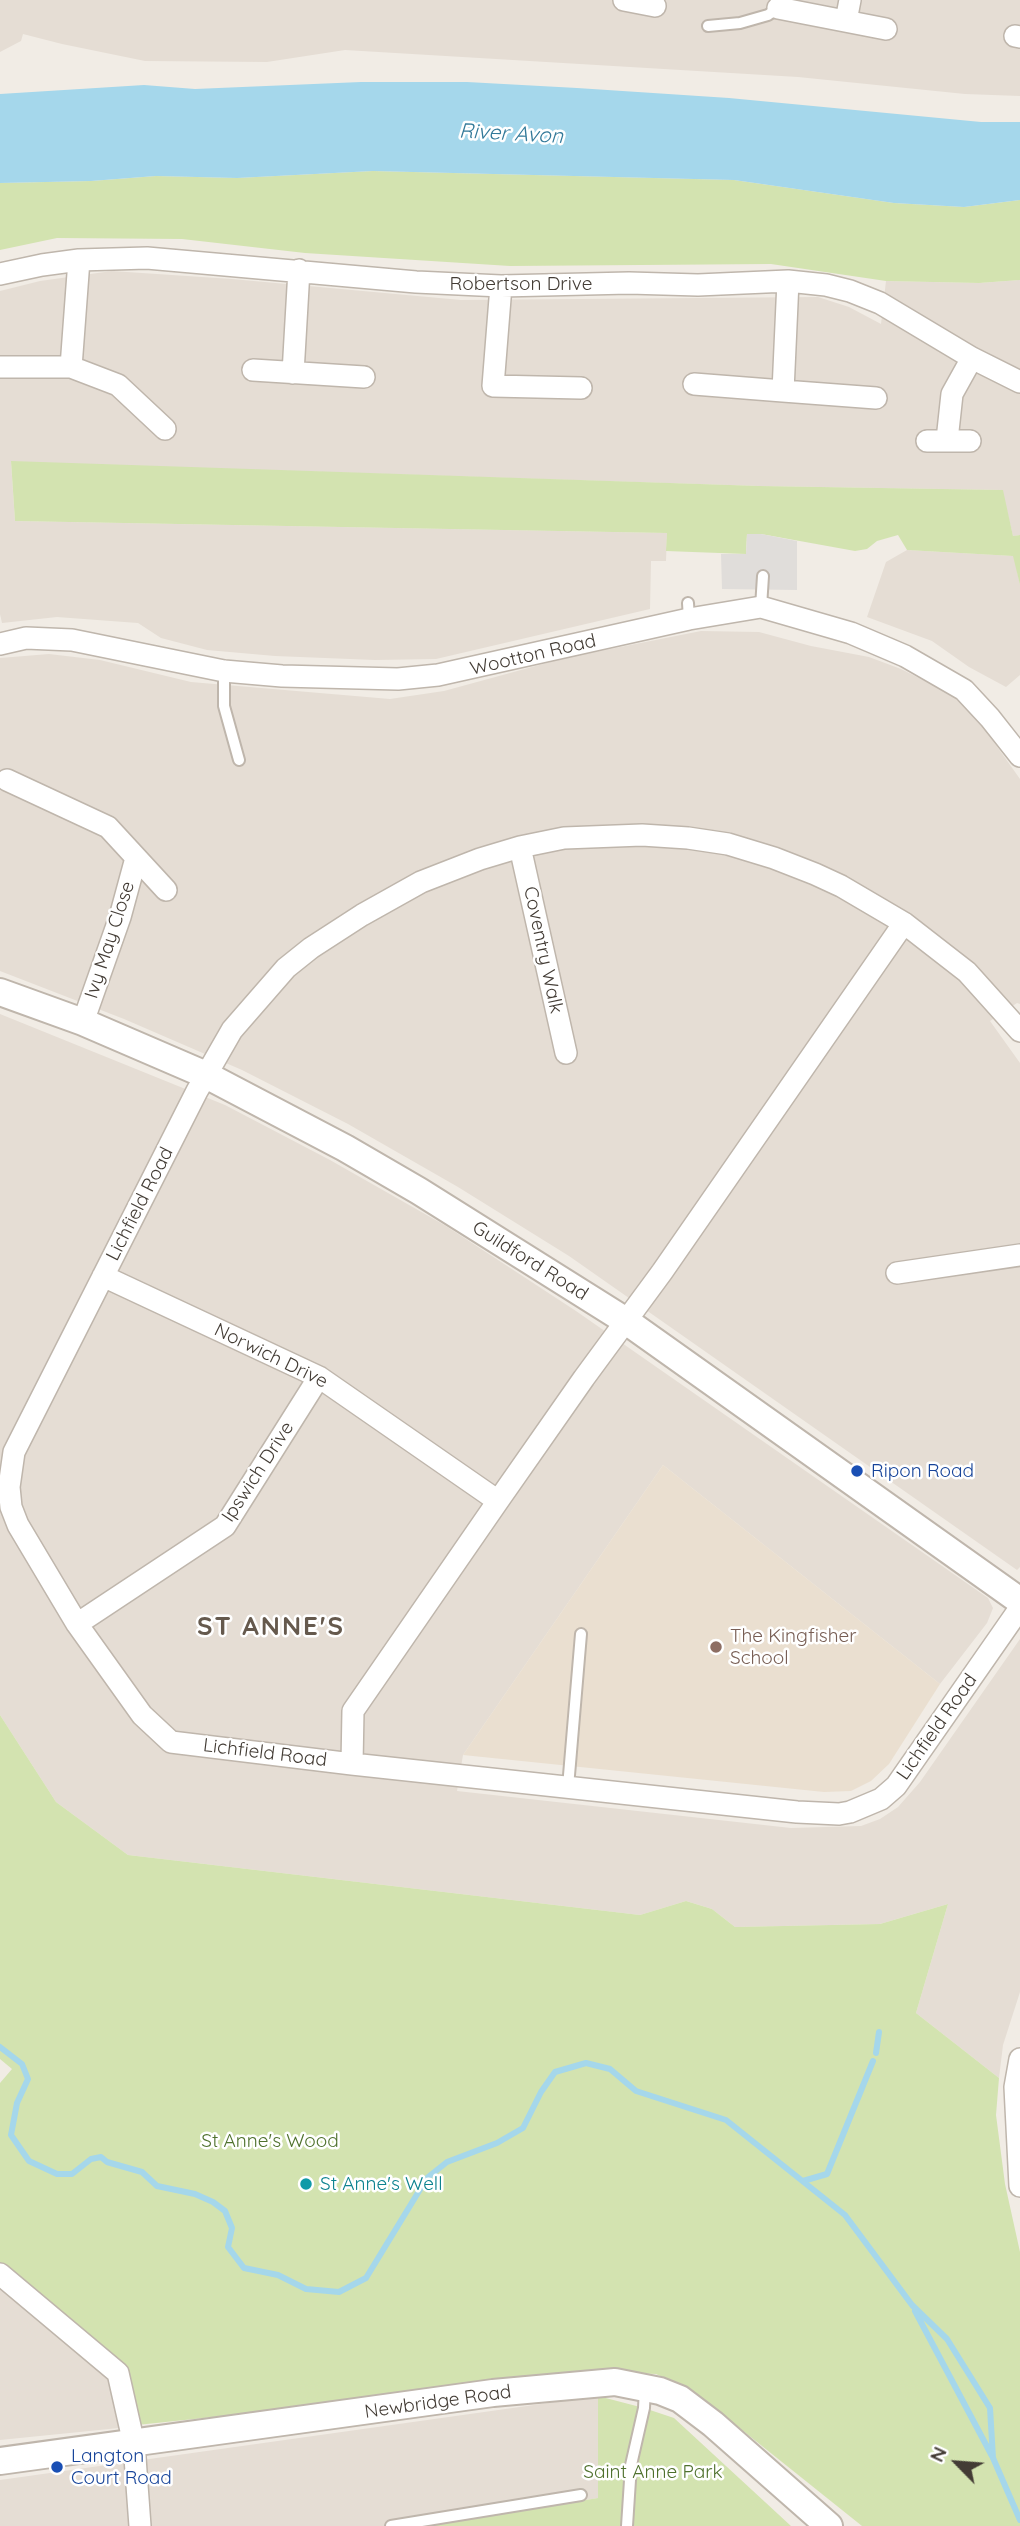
<!DOCTYPE html>
<html>
<head>
<meta charset="utf-8">
<style>
	body { margin:0 }
	#map { position:relative; width:1020px; height:2526px; overflow:hidden; background:#f1ece5; font-family:Quicksand,sans-serif }
	canvas { display:block }
	.north { position:absolute; left:922px; top:2428px; width:70px; height:70px; -webkit-text-stroke:5px #fff; paint-order:stroke; rotate:295deg; font-size:19px; font-weight:700; line-height:28px; text-align:center; color:#433c35 }
	.north::after { content:''; display:block; margin:auto; width:24px; height:32px; background:#433c35; clip-path:polygon(50% 0,100% 100%,50% 72%,0 100%) }
</style>
</head>
<body>
<div id="map">
<canvas width="1020" height="2526"></canvas>
<div class="north">N</div>
</div>
<script>
const c = document.querySelector('canvas').getContext('2d');
c.lineJoin = 'round';
function paint(path, color) {
  c.fillStyle = color;
  c.fill(path, 'evenodd');
}
function toPath(rows) {
  const path = new Path2D();
  for (const r of rows) {
    path.moveTo(r[0], r[1]);
    for (let i = 2; i < r.length; i += 2) path.lineTo(r[i], r[i + 1]);
  }
  return path;
}
function strokePath(path, color, width, dash) {
  c.strokeStyle = color;
  c.lineWidth = width;
  c.lineCap = dash ? 'butt' : 'round';
  c.setLineDash(dash || []);
  c.stroke(path);
}
function drawText(font, color, halo, rows, align = 'center') {
  c.font = font + ' Quicksand,sans-serif';
  c.lineWidth = 5;
  c.setLineDash([]);
  c.textBaseline = 'middle';
  c.strokeStyle = halo;
  c.fillStyle = color;
  for (const [text, x, y, turn = 0] of rows) {
    c.save();
    c.translate(x, y);
    c.rotate((+turn || 0) * Math.PI / 180);
    c.textAlign = isNaN(turn) ? turn : align;
    if (halo) c.strokeText(text, 0, 0);
    c.fillText(text, 0, 0);
    c.restore();
  }
}
paint(toPath([
	[0,0,1020,0,1020,96,965,94,798,77,345,50,267,62,145,61,62,44,23,34,21,41,0,52],
	[112,271,232,279,461,300,818,297,849,307,881,324,886,281,979,283,1020,280,1020,535,1013,536,1002,490,760,486,11,462,15,521,667,533,666,561,651,561,650,609,436,659,375,660,275,656,207,650,161,638,138,623,57,617,2,623,0,614,0,291,40,281],
	[907,550,1014,556,1020,585,1020,675,1006,687,969,667,932,641,867,617,886,562],
	[701,631,759,632,811,646,869,657,901,669,949,693,974,714,1020,779,1020,1004,1017,1003,990,1021,1020,1063,1020,1567,1017,1570,569,1256,458,1187,348,1124,242,1070,124,1019,0,971,0,658,49,654,100,660,191,682,390,699,444,691,565,658],
	[0,1014,225,1105,330,1160,446,1226,576,1311,988,1598,993,1608,987,1623,940,1684,663,1465,463,1755,457,1791,791,1828,861,1826,880,1819,898,1807,920,1782,1020,1639,1020,1992,1003,2045,999,2078,916,2013,948,1904,880,1924,735,1927,712,1909,686,1901,640,1915,128,1855,56,1802,0,1715],
	[0,2271,113,2376,119,2428,0,2440],
	[598,2396,598,2498,425,2526,0,2526,0,2480]
]), '#e5ddd4');
paint(toPath([
	[663,1465,940,1684,889,1764,871,1781,851,1791,824,1792,463,1755]
]), '#eadfd0');
paint(toPath([
	[373,171,734,180,894,203,964,207,1020,200,1020,280,979,283,886,281,771,264,510,266,305,253,182,239,57,238,0,250,0,183,91,181,156,176,237,178],
	[11,461,760,486,1003,490,1013,536,1020,535,1020,585,1013,556,907,550,898,535,877,541,867,549,855,551,761,534,747,534,746,554,666,551,667,533,15,521],
	[0,1715,56,1802,128,1855,640,1915,686,1901,712,1909,735,1927,880,1924,948,1904,916,2013,999,2078,996,2115,1005,2184,1020,2252,1020,2526,862,2526,692,2390,656,2374,631,2373,137,2425,101,2351,0,2263,0,2083,12,2069,0,2059],
	[598,2396,644,2408,674,2418,791,2526,425,2526,598,2498]
]), '#d3e3b0');
paint(toPath([
	[747,534,761,534,797,541,797,590,722,589,721,554,746,554]
]), '#e0ddda');
paint(toPath([
	[361,82,467,82,577,88,729,98,981,122,1020,122,1020,200,964,207,894,203,734,180,373,171,237,178,156,176,91,181,0,183,0,94,144,85,195,89]
]), '#a5d7eb');
strokePath(toPath([
	[0,2047,22,2064,28,2079,17,2103,11,2135,29,2161,57,2174,72,2174,91,2159,101,2157,107,2162,142,2172,157,2186,195,2194,213,2202,225,2211,232,2228,228,2247,244,2268,278,2275,306,2289,339,2292,366,2278,427,2178,447,2162,497,2143,523,2128,541,2092,555,2072,586,2063,610,2069,636,2091,726,2120,845,2215,912,2305,947,2339,990,2408,993,2458,1020,2520],
	[876,2053,879,2032],
	[803,2181,827,2174,873,2061],
	[915,2311,992,2456]
]), '#a5d7eb', 6);
const service = toPath([
	[708,26,740,23,768,15,778,8],
	[688,603,689,619],
	[761,607,763,576],
	[224,671,224,706,239,760],
	[568,1787,581,1634],
	[391,2526,581,2495],
	[627,2526,631,2465,644,2408,645,2387]
]);
const minor = toPath([
	[624,0,655,6],
	[778,8,886,29],
	[846,21,850,0],
	[1015,36,1020,37],
	[0,274,42,265,79,260,147,258,416,282,501,286,629,283,698,285,788,281,826,285,850,291,880,303,972,358,1020,382],
	[501,286,493,386,581,388],
	[0,367,71,367,79,260],
	[71,367,118,385,165,429],
	[253,370,364,377],
	[293,373,299,270],
	[694,384,783,391,788,281],
	[783,391,876,398],
	[947,440,952,394,972,358],
	[927,441,970,441],
	[0,644,26,638,72,640,224,671,282,676,398,679,438,675,689,619,761,607,851,633,905,656,964,690,990,718,1020,756],
	[7,780,108,827,166,890],
	[520,847,566,1053],
	[83,1022,120,917,136,858],
	[1020,1031,967,972,904,923,841,886,815,874,774,858,728,844,688,838,642,835,564,838,520,847,480,859,421,882,362,915,311,948,286,968,232,1030,197,1091,14,1452,9,1487,11,1507,18,1525,77,1624,142,1715,171,1742,352,1764,797,1812,839,1814,850,1812,881,1799,896,1786,1020,1608],
	[897,1273,1020,1255],
	[103,1276,319,1377,498,1501],
	[77,1624,225,1526,319,1377],
	[352,1764,353,1711,498,1501,584,1378,662,1272,904,923],
	[1020,2059,1015,2087,1020,2186],
	[0,2274,118,2373,134,2444,140,2526]
]);
const tertiary = toPath([
	[0,992,83,1022,206,1075,345,1148,419,1191,626,1321,1020,1601],
	[0,2461,493,2393,615,2382,660,2391,680,2399,713,2424,829,2526]
]);
strokePath(service, '#bfb6ac', 14);
strokePath(minor, '#bfb6ac', 24);
strokePath(tertiary, '#bfb6ac', 30);
strokePath(service, '#fff', 10);
strokePath(minor, '#fff', 21);
strokePath(tertiary, '#fff', 26);
for (const [x, y, r, color] of [
	[857,1471,7,"#1a4fb4"],
	[716,1647,7,"#8d6e63"],
	[306,2184,7,"#0f9aa8"],
	[57,2467,7,"#1a4fb4"]
]) {
  const dot = new Path2D();
  dot.arc(x, y, r, 0, 2 * Math.PI);
  c.fillStyle = color;
  c.fill(dot);
  strokePath(dot, '#fff', 2.5);
}
drawText('19px', '#433c35', '#fff', [
	["Robertson Drive",521,284],
	["Wootton Road",533,655,-13],
	["Ivy May Close",110,940,-72],
	["Coventry Walk",543,950,78],
	["Lichfield Road",140,1204,-63],
	["Guildford Road",530,1261,32],
	["Norwich Drive",271,1356,26],
	["Ipswich Drive",258,1472,-57],
	["Lichfield Road",937,1727,-55],
	["Lichfield Road",265,1753,7],
	["Newbridge Road",438,2402,-8]
]);
drawText('19px', '#164399', '#fff', [
	["Ripon Road",871,1471],
	["Langton",71,2456],
	["Court Road",71,2478]
], 'left');
drawText('19px', '#785e54', '#fff', [
	["The Kingfisher",730,1636],
	["School",730,1658]
], 'left');
drawText('19px', '#4f712d', '#fff', [
	["St Anne's Wood",270,2141],
	["Saint Anne Park",653,2472]
]);
drawText('19px', '#0d838f', '#fff', [
	["St Anne's Well",320,2184]
], 'left');
drawText('italic 21px', '#327999', '#fff', [
	["River Avon",511,134,3]
]);
c.letterSpacing = '2px';
drawText('bold 26px', '#65594d', '#fff', [
	["ST ANNE'S",271,1627]
]);
c.letterSpacing = '0px';
</script>
</body>
</html>
